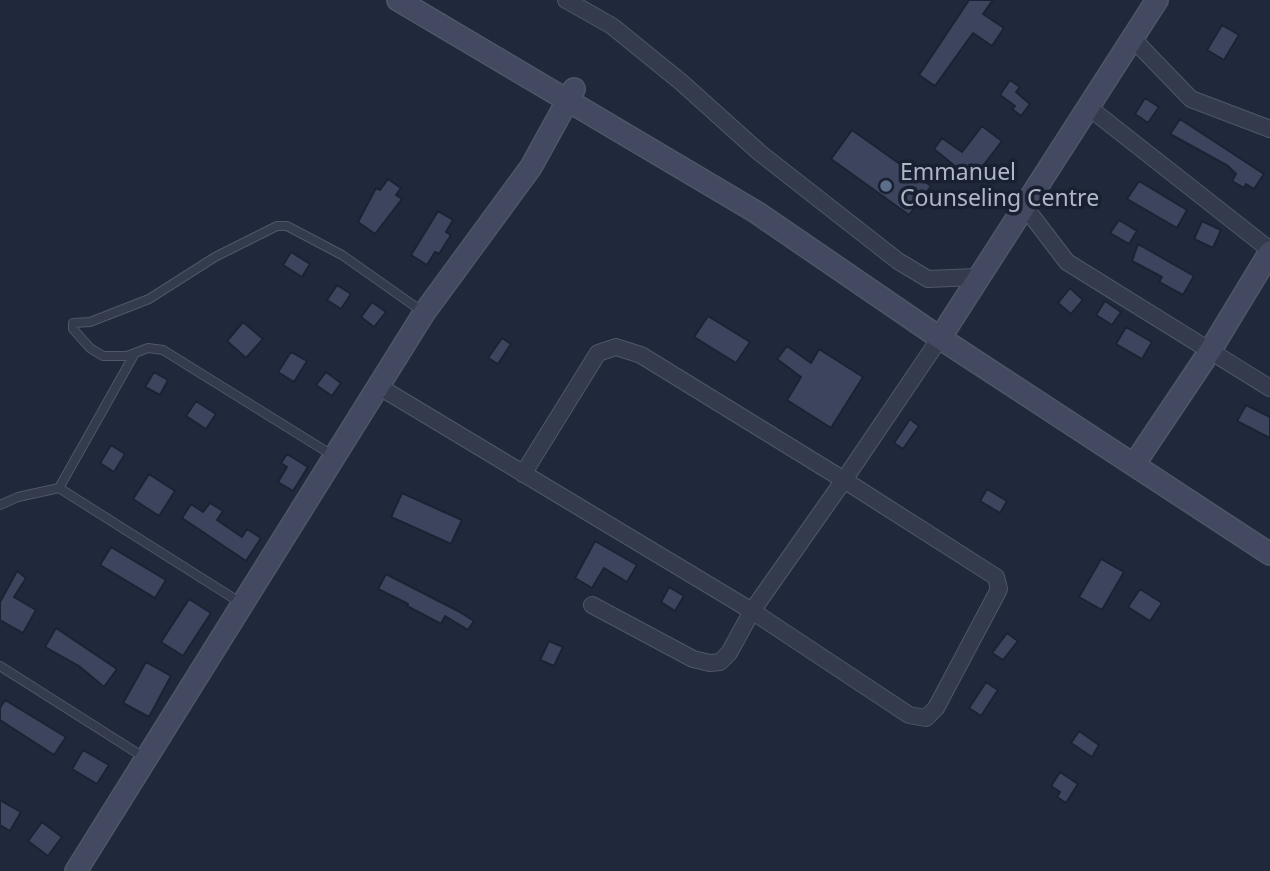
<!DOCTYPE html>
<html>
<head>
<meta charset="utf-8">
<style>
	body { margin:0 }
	canvas { display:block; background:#20293c }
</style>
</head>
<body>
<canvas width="1270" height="871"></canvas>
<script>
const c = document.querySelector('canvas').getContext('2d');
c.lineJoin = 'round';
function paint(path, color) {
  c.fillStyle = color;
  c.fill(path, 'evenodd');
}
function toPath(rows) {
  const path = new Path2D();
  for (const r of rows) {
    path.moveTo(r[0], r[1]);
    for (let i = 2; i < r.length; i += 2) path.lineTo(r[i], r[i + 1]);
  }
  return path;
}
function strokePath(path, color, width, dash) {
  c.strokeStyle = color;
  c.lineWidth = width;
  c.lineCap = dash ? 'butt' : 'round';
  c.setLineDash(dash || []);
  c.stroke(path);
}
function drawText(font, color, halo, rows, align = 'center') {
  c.font = font + ' "Noto Sans",sans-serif';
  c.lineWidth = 7;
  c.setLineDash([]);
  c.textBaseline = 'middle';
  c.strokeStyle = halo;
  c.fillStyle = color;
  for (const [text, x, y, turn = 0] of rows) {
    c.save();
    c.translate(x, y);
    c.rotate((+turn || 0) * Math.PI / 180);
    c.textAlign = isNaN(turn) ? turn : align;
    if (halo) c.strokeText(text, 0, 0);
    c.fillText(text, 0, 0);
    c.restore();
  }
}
const building = toPath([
	[969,0,993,0,983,14,1004,28,992,46,973,33,935,86,919,75,969,0],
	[1222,25,1239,35,1224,60,1207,50,1222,25],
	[1010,80,1020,87,1016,92,1030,104,1021,116,1012,109,1015,106,1000,95,1010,80],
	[1145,98,1159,107,1148,123,1135,114,1145,98],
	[1180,119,1264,174,1254,189,1246,184,1244,188,1232,181,1236,174,1228,166,1170,134,1180,119],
	[982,126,1002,141,972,180,934,149,942,138,962,152,982,126],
	[852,130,931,186,909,215,831,159,852,130],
	[388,179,401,188,396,195,402,199,375,234,358,222,376,188,380,190,388,179],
	[1139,181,1187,210,1177,228,1127,199,1139,181],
	[438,211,453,220,446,232,451,235,439,254,435,252,427,265,411,255,438,211],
	[1119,220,1137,231,1129,244,1110,233,1119,220],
	[1202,221,1221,230,1213,248,1194,239,1202,221],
	[1138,244,1194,276,1183,295,1159,282,1162,277,1132,261,1138,244],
	[291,252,310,264,302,277,283,265,291,252],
	[337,285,351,294,341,309,327,300,337,285],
	[1070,288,1083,300,1071,314,1058,303,1070,288],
	[1105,301,1121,312,1112,325,1096,315,1105,301],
	[372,302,386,312,374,327,361,317,372,302],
	[708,316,750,342,736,363,694,337,708,316],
	[243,322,263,339,246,358,227,341,243,322],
	[1126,327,1152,342,1142,359,1116,344,1126,327],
	[502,338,511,344,498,364,488,358,502,338],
	[787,346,811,363,819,349,863,377,831,428,787,400,801,377,777,359,787,346],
	[291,352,307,361,294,382,278,372,291,352],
	[154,372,168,380,160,395,145,387,154,372],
	[326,372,341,383,332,396,316,385,326,372],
	[196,401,216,414,206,429,186,416,196,401],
	[1246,405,1270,417,1270,438,1237,421,1246,405],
	[910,419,919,426,903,449,894,443,910,419],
	[111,445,125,454,114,472,100,463,111,445],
	[287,454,308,467,293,491,278,482,287,467,281,463,287,454],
	[149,474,175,491,159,516,133,499,149,474],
	[987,489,1007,501,1000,513,980,501,987,489],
	[402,493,462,520,451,544,391,517,402,493],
	[210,503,223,511,217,520,242,537,247,529,261,538,246,561,182,518,191,504,203,512,210,503],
	[595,541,637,565,627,582,604,568,592,588,575,578,595,541],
	[111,547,166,580,155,598,100,565,111,547],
	[1101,559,1124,572,1102,610,1079,597,1101,559],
	[17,571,26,578,14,597,36,610,23,633,0,620,0,602,17,571],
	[386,574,458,611,474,621,468,630,445,616,441,624,407,606,408,604,378,589,386,574],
	[669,587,684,596,675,611,661,602,669,587],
	[1140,589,1162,603,1150,621,1128,607,1140,589],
	[189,599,211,613,183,656,161,642,189,599],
	[56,628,117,669,104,687,79,666,45,647,56,628],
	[1007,633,1018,641,1003,660,992,653,1007,633],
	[549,641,563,647,554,666,540,660,549,641],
	[146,662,171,676,149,717,123,703,146,662],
	[986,682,998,690,981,716,969,708,986,682],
	[5,700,66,737,54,755,0,720,0,708,5,700],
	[1079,731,1099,745,1092,757,1071,743,1079,731],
	[83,750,109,765,97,784,72,769,83,750],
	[1060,772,1078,784,1066,803,1057,797,1060,792,1051,786,1060,772],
	[0,800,21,812,10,831,0,825,0,800],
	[42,822,62,837,48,856,28,841,42,822]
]);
paint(building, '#3c455d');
strokePath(building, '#1b2233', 2);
const lane = toPath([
	[332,455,163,350,148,348,127,356,103,356,90,348,73,329,73,323,90,322,149,299,215,257,277,226,287,226,342,255,423,312],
	[59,488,135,353],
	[0,505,18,497,59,488,241,603],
	[0,666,145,758]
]);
const street = toPath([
	[566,0,612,26,681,82,760,153,898,261,928,279,976,277],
	[1132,38,1191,99,1270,129],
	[1087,106,1270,250],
	[1025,207,1067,262,1270,388],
	[378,386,752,611,729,653,720,662,710,663,693,659,592,605],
	[523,474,598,353,616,347,641,355,844,480,996,577,999,589,995,597,936,708,926,718,909,715,752,611,844,480,940,338]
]);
const secondary = toPath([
	[398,0,756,212,940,338,1270,554],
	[940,338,1157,0],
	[1135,463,1210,351,1270,252],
	[76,871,424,313,531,167,574,89]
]);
strokePath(lane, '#4f5667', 10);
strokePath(street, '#4f5667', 18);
strokePath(secondary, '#4f5667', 24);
strokePath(lane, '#343b4c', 8);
strokePath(street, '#343b4c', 16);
strokePath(secondary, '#424960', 21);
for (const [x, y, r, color] of [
	[886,186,7,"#5c6f8a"]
]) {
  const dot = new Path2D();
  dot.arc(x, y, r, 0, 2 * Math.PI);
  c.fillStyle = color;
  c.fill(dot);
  strokePath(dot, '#192031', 2.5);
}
drawText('23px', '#afb6c8', '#192031', [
	["Emmanuel",900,173],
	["Counseling Centre",900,199]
], 'left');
</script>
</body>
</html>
